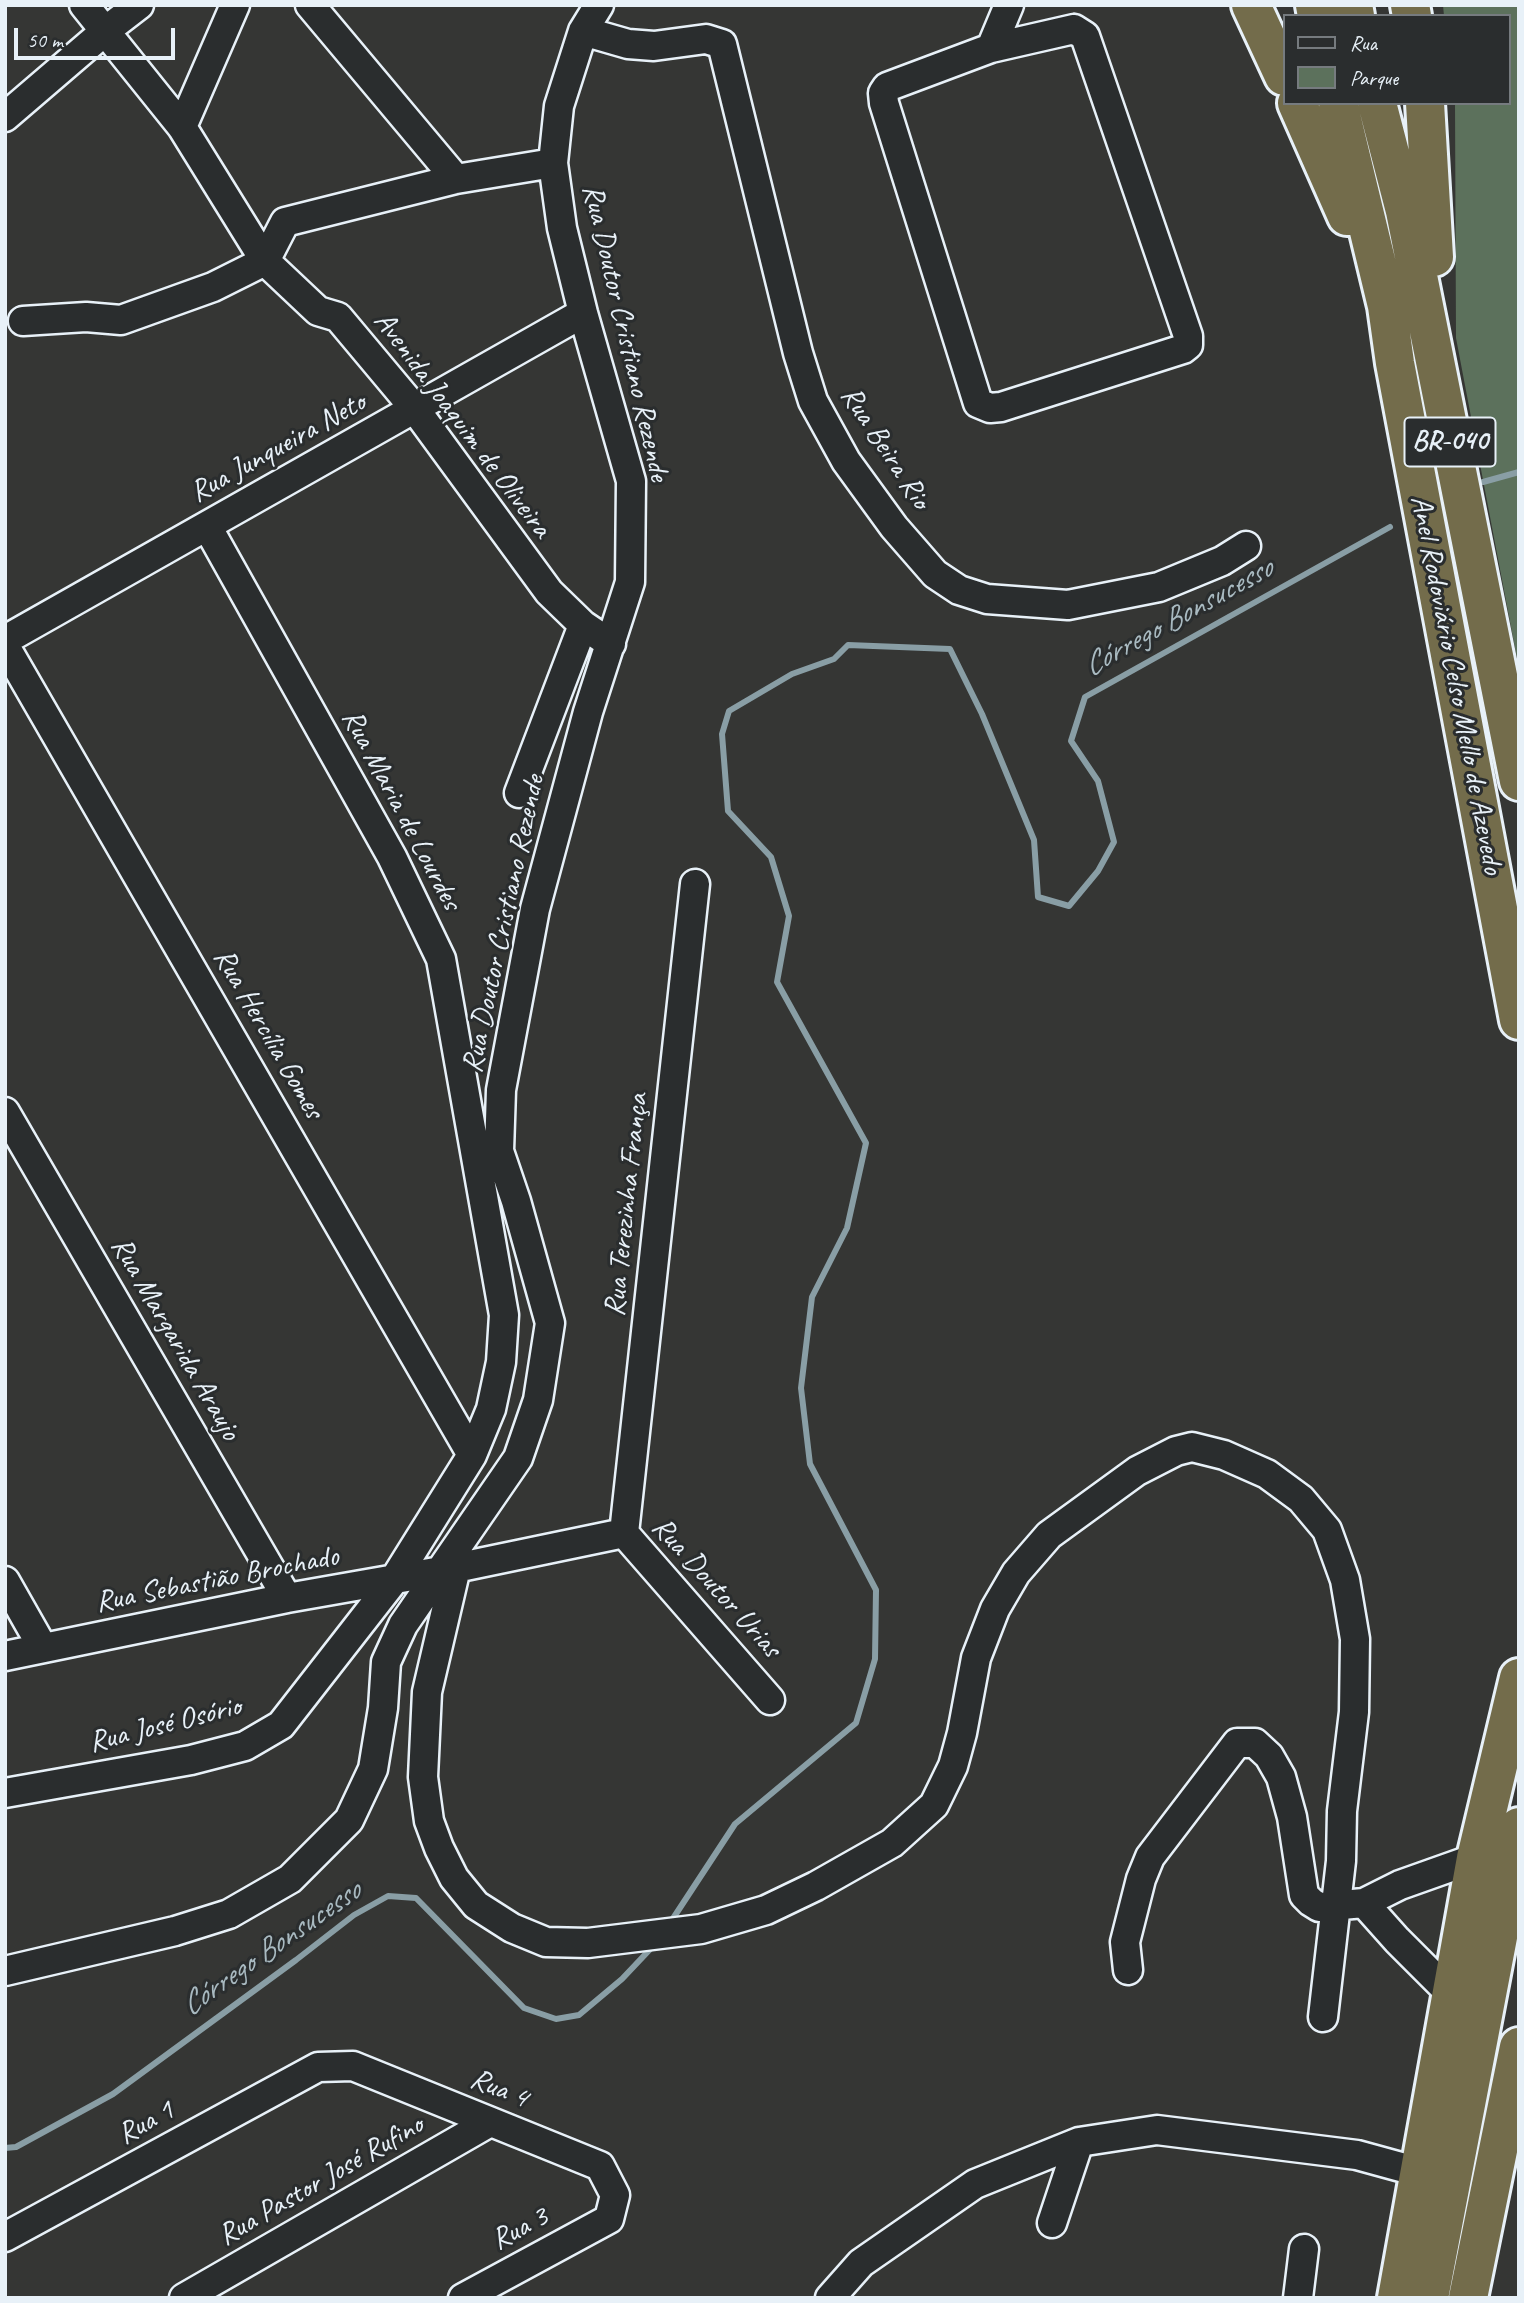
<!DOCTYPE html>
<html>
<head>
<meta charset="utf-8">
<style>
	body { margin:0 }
	#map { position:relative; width:1524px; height:2303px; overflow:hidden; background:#353634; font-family:Caveat,sans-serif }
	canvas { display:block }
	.frame { position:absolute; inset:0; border:7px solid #e8f1f8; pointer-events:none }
	.legend { position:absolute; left:1283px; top:14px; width:228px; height:91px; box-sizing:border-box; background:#2a2d2e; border:2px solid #767b7f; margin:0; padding:9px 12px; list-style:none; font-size:21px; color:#e8f1f8 }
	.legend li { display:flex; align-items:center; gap:14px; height:35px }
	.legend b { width:35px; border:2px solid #767b7f }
	.scale { position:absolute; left:14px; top:28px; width:161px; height:32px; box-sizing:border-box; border:4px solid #e8f1f8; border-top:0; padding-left:9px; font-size:21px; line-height:24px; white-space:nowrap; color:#e8f1f8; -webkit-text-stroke:5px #2a2d2e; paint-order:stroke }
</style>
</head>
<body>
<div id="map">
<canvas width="1524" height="2303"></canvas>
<div class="frame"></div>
<ul class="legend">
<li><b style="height:9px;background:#2a2d2e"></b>Rua</li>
<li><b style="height:19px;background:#5c715c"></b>Parque</li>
</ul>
<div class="scale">50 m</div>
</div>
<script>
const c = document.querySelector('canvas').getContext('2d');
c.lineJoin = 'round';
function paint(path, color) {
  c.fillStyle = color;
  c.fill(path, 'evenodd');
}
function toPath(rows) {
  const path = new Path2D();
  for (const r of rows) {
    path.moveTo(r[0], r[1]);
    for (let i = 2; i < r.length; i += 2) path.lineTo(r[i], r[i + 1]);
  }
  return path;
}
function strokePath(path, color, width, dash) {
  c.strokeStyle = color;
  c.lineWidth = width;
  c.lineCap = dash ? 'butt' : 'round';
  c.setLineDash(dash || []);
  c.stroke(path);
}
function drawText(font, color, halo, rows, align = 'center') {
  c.font = font + ' Caveat,sans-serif';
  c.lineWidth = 6;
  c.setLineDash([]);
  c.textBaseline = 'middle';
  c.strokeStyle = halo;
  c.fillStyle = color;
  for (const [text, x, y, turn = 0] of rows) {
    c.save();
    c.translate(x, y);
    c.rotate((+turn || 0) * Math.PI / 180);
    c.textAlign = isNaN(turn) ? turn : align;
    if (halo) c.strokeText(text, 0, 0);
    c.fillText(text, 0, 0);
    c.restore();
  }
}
paint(toPath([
	[1443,5,1519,5,1519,669,1456,338,1455,103,1508,103,1508,16,1444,16]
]), '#5c715c');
strokePath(toPath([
	[1483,482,1519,472],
	[670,1923,735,1824,856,1723,875,1659,876,1590,810,1464,801,1388,812,1297,847,1228,866,1143,777,982,789,916,771,857,728,811,722,734,729,711,792,674,834,659,848,645,950,649,982,714,1034,840,1038,897,1069,906,1098,871,1114,842,1098,781,1071,741,1085,697,1390,527],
	[5,2148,16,2147,113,2094,296,1960,354,1915,388,1896,416,1898,524,2008,556,2019,579,2015,622,1979,656,1943]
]), '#899ea5', 6);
const minor = toPath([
	[84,5,182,127,265,261,318,311,338,317,415,409,549,592,583,625,611,644],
	[310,5,456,179],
	[1074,29,1085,36,1188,336,1188,345,1183,349,1001,407,990,408,978,403,884,103,883,93,887,87,991,48,1074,29],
	[583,31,628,44,654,46,706,39,722,44,798,353,813,401,846,461,894,527,935,574,959,590,987,599,1068,605,1159,587,1222,561,1246,546],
	[991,48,1009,5],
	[5,117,104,32,139,5],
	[182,127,235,5],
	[23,321,86,317,121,320,213,287,265,261,285,222,456,179,553,163],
	[5,640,583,313],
	[5,646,472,1455],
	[519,793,583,625],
	[5,1112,287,1598],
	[624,1533,695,884],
	[624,1533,770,1700],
	[456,1568,427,1692,423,1777,429,1821,439,1848,454,1878,476,1905,512,1928,546,1942,588,1943,701,1929,766,1910,816,1886,892,1843,934,1805,953,1766,962,1733,976,1658,995,1609,1016,1573,1049,1535,1137,1471,1176,1451,1192,1447,1224,1455,1267,1474,1301,1499,1327,1530,1345,1580,1355,1639,1354,1712,1342,1811,1341,1861,1323,2017],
	[5,1581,43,1648],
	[5,1656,287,1598,441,1571,624,1533],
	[5,1793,191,1760,245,1746,281,1725,394,1580,472,1455,491,1409,501,1362,504,1315,441,959,392,857,207,526],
	[1364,1903,1397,1940,1451,1994],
	[1128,1970,1125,1942,1141,1879,1150,1857,1237,1743,1255,1743,1269,1756,1281,1777,1292,1817,1304,1895,1311,1902,1319,1907,1364,1903,1400,1885,1476,1858],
	[5,1971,175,1931,229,1914,290,1879,349,1820,373,1769,383,1708,386,1662,403,1625,518,1458,538,1400,550,1323,516,1201,499,1151,501,1090,535,909,588,712,630,582,631,481,583,313,562,228,553,163,559,106,583,31,599,5],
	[1052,2223,1079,2142],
	[5,2237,318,2067,353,2066,600,2166,615,2195,609,2219,463,2298],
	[184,2298,490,2122],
	[830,2298,861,2263,975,2184,1079,2142,1157,2130,1357,2155,1419,2172],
	[1298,2298,1304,2249]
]);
const highway = toPath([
	[1251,5,1284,76],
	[1315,5,1317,16],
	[1353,5,1355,16],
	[1410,5,1412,16],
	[1297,103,1347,216],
	[1338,103,1387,306,1395,363,1519,1020],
	[1377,103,1405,211,1519,781],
	[1425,103,1434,257],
	[1397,2298,1476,1858,1519,1678],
	[1429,2298,1519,1827],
	[1468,2298,1519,2047]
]);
strokePath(minor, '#e8f1f8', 33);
strokePath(highway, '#e8f1f8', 44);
strokePath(minor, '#2a2d2e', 28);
strokePath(highway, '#736c4b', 38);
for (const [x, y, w] of [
	[1450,442,91]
]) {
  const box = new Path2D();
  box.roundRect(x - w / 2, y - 24.5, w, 49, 5);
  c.fillStyle = '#2a2d2e';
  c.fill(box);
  strokePath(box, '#e8f1f8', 2);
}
drawText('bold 28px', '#e8f1f8', null, [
	["BR-040",1450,442]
]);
drawText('30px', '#e8f1f8', '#2a2d2e', [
	["Rua Doutor Cristiano Rezende",625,333,77],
	["Avenida Joaquim de Oliveira",462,425,53],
	["Rua Junqueira Neto",278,448,-29],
	["Rua Beira Rio",885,448,57],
	["Anel Rodoviário Celso Mello de Azevedo",1456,685,79],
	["Rua Maria de Lourdes",401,810,62],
	["Rua Doutor Cristiano Rezende",504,924,-78],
	["Rua Hercília Gomes",268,1034,60],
	["Rua Terezinha França",627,1205,-84],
	["Rua Margarida Araujo",175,1339,60],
	["Rua Sebastião Brochado",217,1580,-11],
	["Rua Doutor Urias",716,1588,48],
	["Rua José Osório",165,1725,-14],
	["Rua 4",499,2089,22],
	["Rua 1",146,2123,-29],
	["Rua Pastor José Rufino",321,2181,-30],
	["Rua 3",520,2229,-28]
]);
drawText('italic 32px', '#a9bac1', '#2a2d2e', [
	["Córrego Bonsucesso",1178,618,-29],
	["Córrego Bonsucesso",271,1949,-35]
]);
</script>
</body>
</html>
